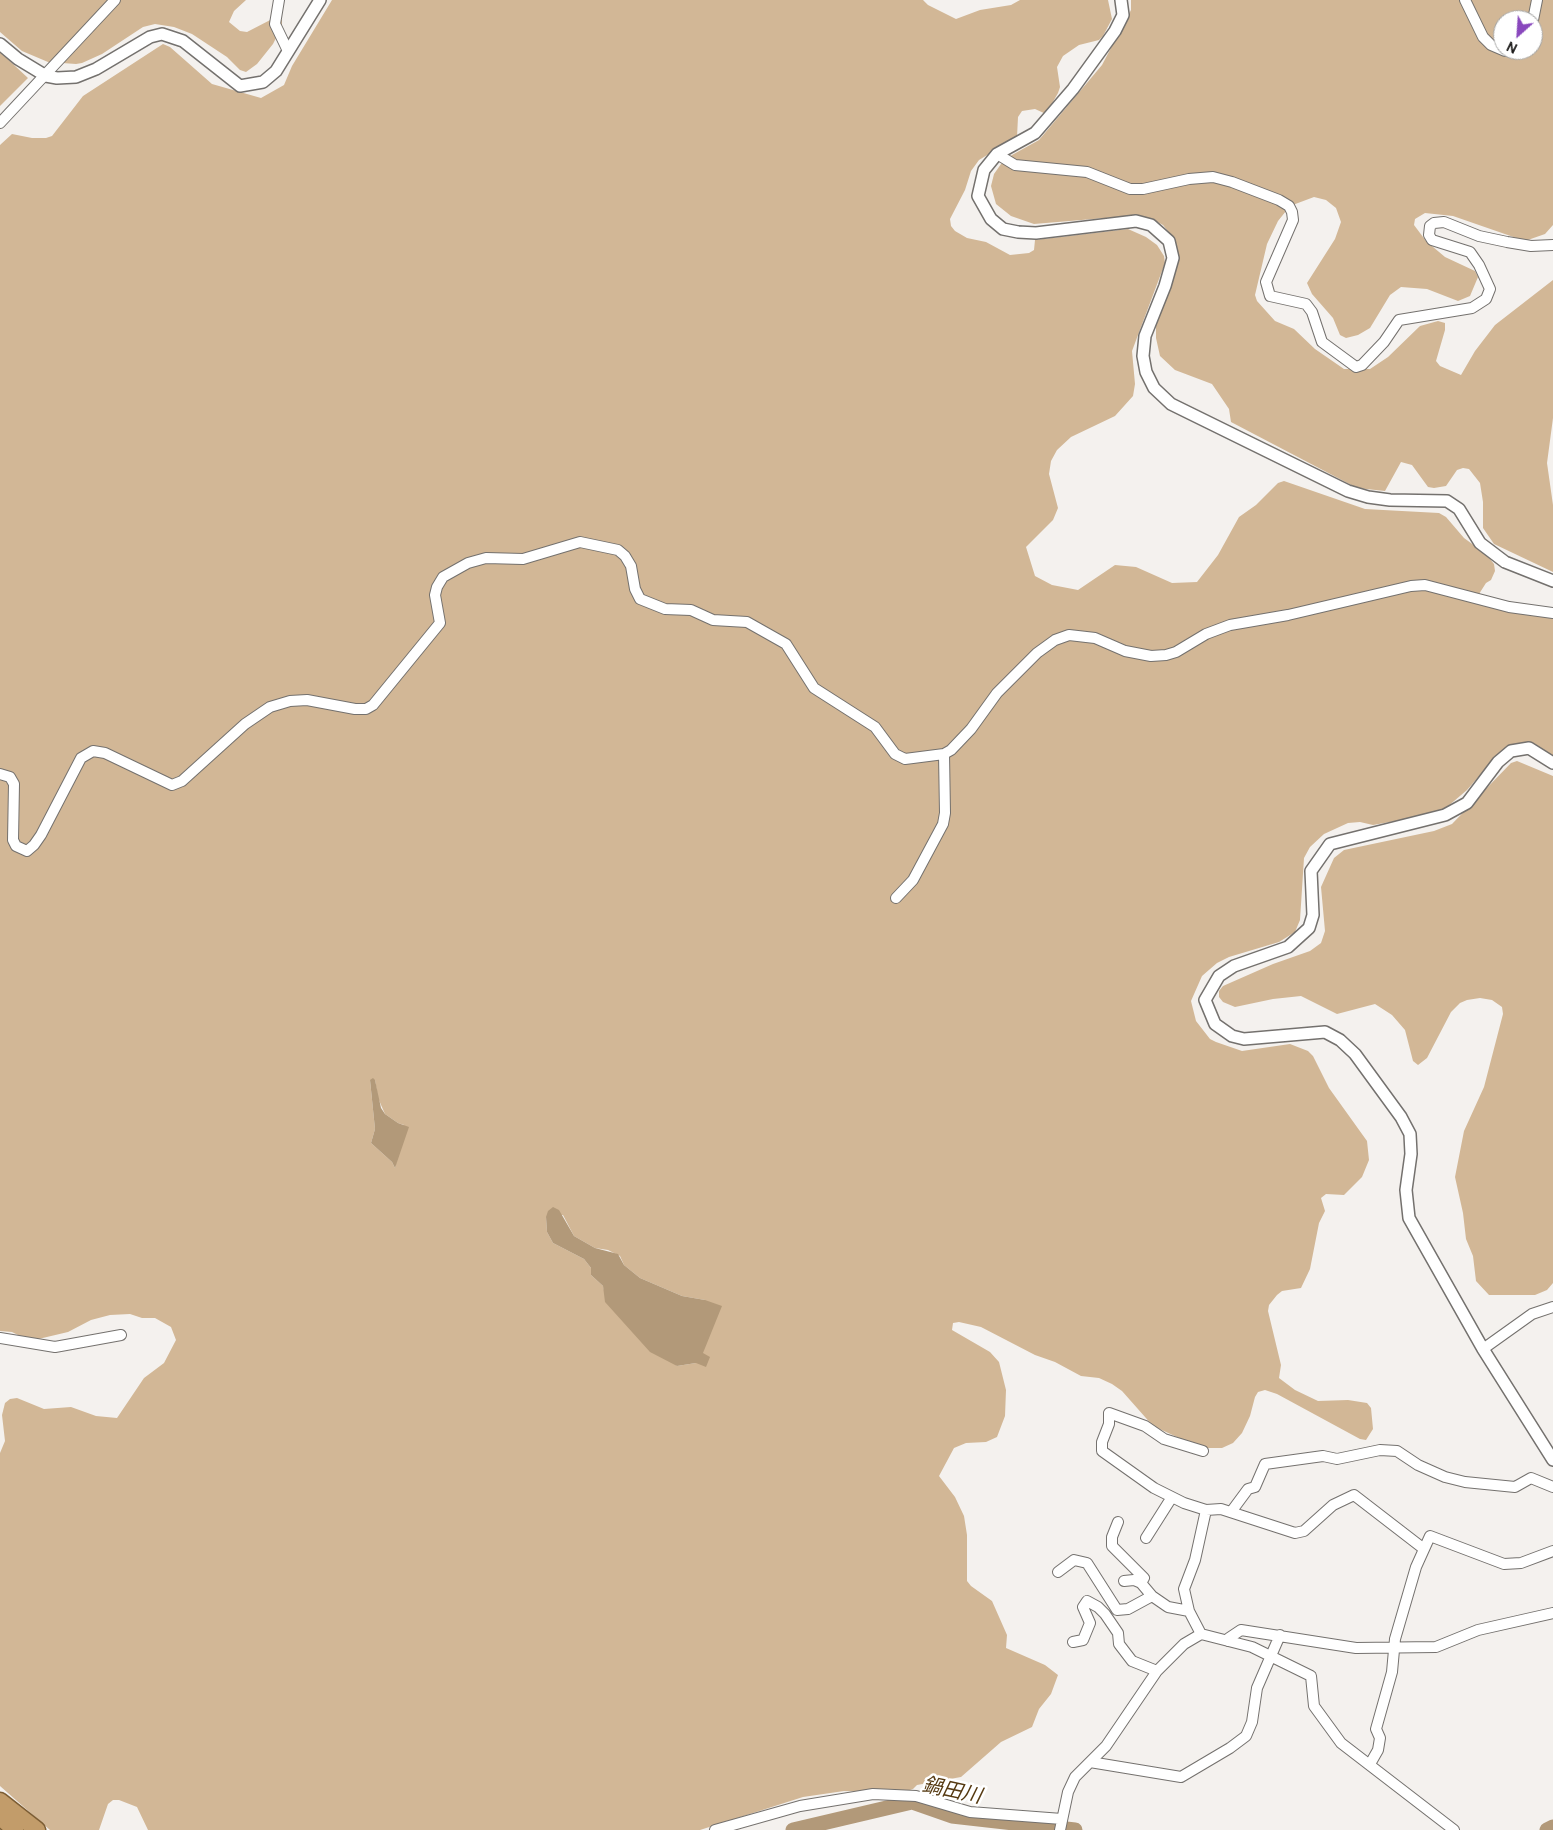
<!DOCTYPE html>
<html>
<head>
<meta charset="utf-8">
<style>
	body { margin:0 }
	#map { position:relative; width:1553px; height:1830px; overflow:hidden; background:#f4f1ee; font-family:Cabin,sans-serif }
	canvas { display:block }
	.north { position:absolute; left:1493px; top:10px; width:50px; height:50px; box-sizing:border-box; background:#fff; border:1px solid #a2a2a1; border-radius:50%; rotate:206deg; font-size:14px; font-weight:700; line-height:20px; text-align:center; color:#171615 }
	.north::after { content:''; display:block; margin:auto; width:18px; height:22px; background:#8948bd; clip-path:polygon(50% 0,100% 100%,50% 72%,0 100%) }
</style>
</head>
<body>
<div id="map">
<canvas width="1553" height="1830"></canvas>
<div class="north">N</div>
</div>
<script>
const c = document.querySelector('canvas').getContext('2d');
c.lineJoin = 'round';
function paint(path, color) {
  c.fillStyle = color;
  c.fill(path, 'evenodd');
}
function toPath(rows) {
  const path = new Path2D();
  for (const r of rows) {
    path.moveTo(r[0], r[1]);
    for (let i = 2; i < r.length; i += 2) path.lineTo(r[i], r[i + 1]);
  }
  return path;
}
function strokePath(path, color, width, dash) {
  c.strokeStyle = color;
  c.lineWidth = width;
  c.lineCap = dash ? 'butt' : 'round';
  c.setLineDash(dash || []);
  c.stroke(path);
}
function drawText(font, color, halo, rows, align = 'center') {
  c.font = font + ' Cabin,"Noto Sans JP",sans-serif';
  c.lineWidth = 5;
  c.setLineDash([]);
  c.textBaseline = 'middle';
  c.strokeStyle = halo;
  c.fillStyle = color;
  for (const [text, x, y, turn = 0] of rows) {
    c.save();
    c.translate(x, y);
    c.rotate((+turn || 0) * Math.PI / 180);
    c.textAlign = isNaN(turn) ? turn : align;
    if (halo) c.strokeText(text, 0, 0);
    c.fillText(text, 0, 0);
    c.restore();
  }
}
paint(toPath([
	[0,0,246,0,234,11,229,22,240,31,247,32,276,17,282,20,282,26,273,44,257,64,246,72,240,70,227,57,192,34,174,27,155,24,143,27,102,54,82,63,76,64,48,62,22,51,0,32],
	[332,0,923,0,928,5,956,19,980,10,1011,5,1020,0,1108,0,1112,19,1103,36,1099,40,1079,45,1063,56,1057,67,1060,87,1058,93,1046,114,1035,109,1022,111,1018,117,1017,137,979,160,971,171,965,190,950,219,951,226,955,231,967,238,986,242,1010,255,1029,253,1034,250,1035,240,1128,229,1146,237,1157,245,1164,256,1165,263,1132,351,1135,384,1133,396,1115,416,1071,437,1057,450,1051,461,1049,474,1058,508,1053,520,1026,547,1035,576,1052,585,1078,590,1115,565,1136,567,1172,583,1197,582,1218,555,1239,517,1256,505,1278,483,1284,481,1365,509,1439,513,1446,517,1464,538,1486,554,1494,564,1495,571,1491,580,1486,583,1479,594,1553,614,1553,759,1522,744,1515,744,1499,753,1467,790,1440,813,1373,825,1360,822,1348,823,1324,834,1310,847,1304,858,1300,920,1295,932,1279,942,1229,957,1217,963,1202,976,1191,1001,1196,1021,1210,1039,1216,1042,1242,1051,1290,1044,1308,1051,1313,1056,1329,1088,1367,1141,1369,1160,1362,1177,1344,1195,1326,1194,1321,1198,1325,1211,1319,1223,1310,1269,1301,1288,1282,1291,1277,1295,1269,1305,1268,1311,1281,1365,1279,1378,1295,1390,1318,1401,1348,1400,1367,1403,1371,1408,1373,1429,1366,1440,1360,1439,1277,1394,1265,1390,1258,1392,1255,1397,1250,1416,1242,1433,1233,1443,1222,1448,1201,1448,1153,1426,1122,1391,1112,1384,1099,1378,1081,1376,1055,1362,1035,1355,981,1327,959,1322,953,1323,952,1330,990,1352,999,1362,1006,1390,1005,1416,997,1437,986,1442,966,1443,954,1448,939,1476,955,1497,964,1516,967,1535,967,1581,971,1586,992,1601,1007,1635,1006,1648,1045,1665,1058,1675,1051,1694,1039,1709,1032,1727,1001,1742,961,1777,917,1785,913,1789,900,1793,844,1791,803,1797,700,1830,148,1830,137,1807,119,1800,113,1800,108,1804,99,1830,50,1830,0,1786,0,1453,5,1441,2,1415,5,1403,10,1399,17,1398,44,1409,71,1407,96,1416,117,1418,144,1378,164,1363,176,1340,171,1327,155,1318,142,1318,130,1314,110,1315,91,1320,68,1332,30,1341,12,1332,0,1331,0,145,12,134,32,138,46,138,52,136,83,96,163,44,170,47,212,84,261,98,284,85,292,66],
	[370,1080,375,1080,378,1098,385,1114,398,1123,404,1125,395,1168,392,1162,371,1143,375,1129],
	[563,1215,574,1236,595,1248,608,1250,620,1256,624,1265,640,1278,682,1296,705,1300,703,1353,696,1363,677,1366,606,1299,603,1286,591,1275,591,1268,584,1259,553,1243,547,1232,546,1217],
	[1131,0,1553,0,1553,225,1545,234,1525,241,1453,216,1425,213,1415,219,1414,225,1426,241,1445,257,1475,271,1478,277,1470,296,1458,301,1427,289,1401,287,1390,295,1370,328,1358,335,1346,338,1340,335,1333,318,1312,294,1307,283,1335,239,1341,222,1336,208,1326,200,1314,197,1290,206,1278,221,1267,244,1255,295,1257,301,1275,321,1294,329,1315,349,1344,369,1370,369,1388,357,1420,326,1438,321,1445,323,1445,330,1436,361,1440,366,1461,375,1475,351,1495,325,1553,280,1553,418,1547,463,1553,505,1553,572,1494,544,1483,528,1483,502,1480,483,1469,469,1463,468,1457,470,1446,486,1434,488,1428,487,1412,465,1401,462,1385,491,1357,488,1231,422,1229,409,1212,384,1175,370,1160,356,1156,338,1156,325,1173,278,1177,259,1175,240,1163,225,1152,219,1117,217,1034,224,1011,216,996,204,991,186,994,174,1001,164,1012,155,1039,140,1102,65,1131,10],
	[1503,20,1533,20,1533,50,1503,50],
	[0,52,28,78,0,106],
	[1517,761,1553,776,1553,1283,1547,1290,1535,1295,1489,1295,1476,1281,1473,1256,1466,1239,1463,1213,1455,1177,1464,1131,1484,1087,1503,1014,1502,1007,1492,1000,1480,998,1467,1000,1460,1003,1451,1012,1427,1058,1418,1065,1413,1061,1405,1030,1392,1015,1375,1004,1337,1014,1301,996,1273,999,1235,1007,1223,1002,1219,997,1219,991,1223,986,1273,964,1310,951,1321,943,1325,931,1321,887,1334,858,1344,850,1434,831,1452,824,1511,763]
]), '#d2b796');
paint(toPath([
	[373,1078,375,1080,381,1108,385,1114,398,1123,409,1127,395,1168,392,1162,371,1143,375,1129,370,1080],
	[553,1207,559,1210,574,1236,595,1248,618,1254,624,1265,640,1278,682,1296,705,1300,722,1306,703,1353,710,1357,706,1367,696,1363,677,1366,650,1352,605,1302,603,1286,591,1275,591,1268,584,1259,553,1243,547,1232,546,1217,548,1211]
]), '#b29979');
strokePath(toPath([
	[804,1830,806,1827]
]), '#b29979', 2.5);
strokePath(toPath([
	[793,1830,912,1802,952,1816,1075,1830],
	[1547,1830,1553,1827]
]), '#b29979', 15);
const minor = toPath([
	[279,0,275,24,288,51],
	[1465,0,1483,37,1491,45,1505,51,1514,50],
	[1533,20,1537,0],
	[0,123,115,0],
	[997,154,1015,165,1087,172,1130,189,1143,189,1189,179,1213,177,1232,182,1279,200,1289,206,1292,212,1293,220,1266,282,1270,296,1306,304,1312,312,1322,342,1356,367,1362,365,1384,342,1399,320,1472,308,1486,299,1490,289,1479,265,1470,252,1432,240,1429,235,1430,226,1434,223,1444,222,1479,236,1507,242,1531,246,1553,245],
	[0,774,10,777,14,784,13,840,16,846,27,851,34,845,41,835,81,758,93,751,105,753,172,785,182,781,245,724,270,707,290,701,307,700,355,709,366,709,373,705,440,623,435,595,437,587,443,577,468,563,486,558,523,559,580,542,618,550,625,556,631,566,635,589,640,599,665,609,691,610,713,620,747,622,786,644,814,688,875,727,895,754,905,759,944,754,951,750,971,729,997,693,1037,653,1055,640,1069,635,1095,638,1125,651,1151,656,1166,655,1176,652,1206,634,1230,625,1288,615,1411,586,1425,585,1509,607,1553,613],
	[896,898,913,880,943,824,945,813,944,754],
	[0,1338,55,1347,121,1335],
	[1483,1349,1532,1314,1553,1307],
	[1203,1451,1164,1439,1145,1426,1109,1413,1109,1424,1102,1442,1102,1451,1154,1488,1184,1503,1206,1510,1221,1509,1295,1533,1304,1531,1333,1505,1354,1495,1424,1549],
	[1206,1510,1195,1560,1184,1589,1189,1611,1201,1634,1252,1647,1311,1676,1314,1706,1341,1743,1454,1830],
	[1231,1512,1248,1489,1255,1487,1265,1464,1323,1456,1337,1459,1380,1450,1397,1451,1418,1465,1445,1477,1465,1482,1515,1487,1531,1478,1553,1487],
	[1118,1522,1112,1537,1112,1546,1144,1578,1141,1583],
	[1146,1538,1172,1497],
	[1058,1572,1074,1560,1087,1563,1117,1610,1128,1609,1152,1596,1168,1607,1189,1611],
	[1124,1581,1134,1580,1141,1583,1152,1596],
	[1228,1641,1229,1638,1241,1630,1356,1648,1436,1647,1478,1630,1553,1613],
	[1073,1642,1083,1640,1090,1623,1083,1607,1087,1601,1098,1607,1105,1614,1118,1633,1119,1644,1132,1661,1157,1671],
	[1090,1762,1181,1777,1230,1748,1246,1736,1252,1722,1257,1688,1280,1635],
	[1370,1764,1378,1750,1380,1738,1376,1729,1392,1672,1395,1639,1416,1567,1430,1536,1504,1564,1521,1563,1553,1551],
	[715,1830,800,1806,873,1794,916,1796,970,1812,1062,1819],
	[1060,1830,1068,1792,1075,1777,1106,1746,1157,1671,1184,1644,1201,1634]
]);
const tertiary = toPath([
	[1121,0,1123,15,1115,31,1073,89,1035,133,997,154,984,170,978,196,991,219,1003,229,1018,232,1036,233,1136,221,1151,225,1169,241,1173,258,1165,286,1145,336,1143,356,1146,372,1154,388,1171,404,1348,491,1368,497,1390,500,1447,501,1459,509,1480,543,1505,562,1553,581],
	[0,44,18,59,46,76,57,78,76,77,96,69,150,37,162,34,183,41,240,86,263,82,276,71,320,0],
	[1553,763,1529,748,1511,751,1498,762,1467,803,1445,815,1330,844,1311,871,1313,915,1309,928,1288,947,1234,966,1219,976,1205,1000,1215,1024,1232,1036,1244,1039,1325,1032,1340,1040,1355,1054,1401,1117,1410,1134,1411,1154,1406,1190,1409,1218,1483,1349,1553,1460]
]);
const trunk = toPath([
	[0,1801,37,1830],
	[0,1817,15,1830]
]);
strokePath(minor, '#74716e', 12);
strokePath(tertiary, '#74716e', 14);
strokePath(trunk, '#7c5d34', 19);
strokePath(minor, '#fff', 10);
strokePath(tertiary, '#fff', 11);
strokePath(trunk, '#c29c6a', 16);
drawText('italic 20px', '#563a12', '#fff', [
	["鍋田川",952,1791,12]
]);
</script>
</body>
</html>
